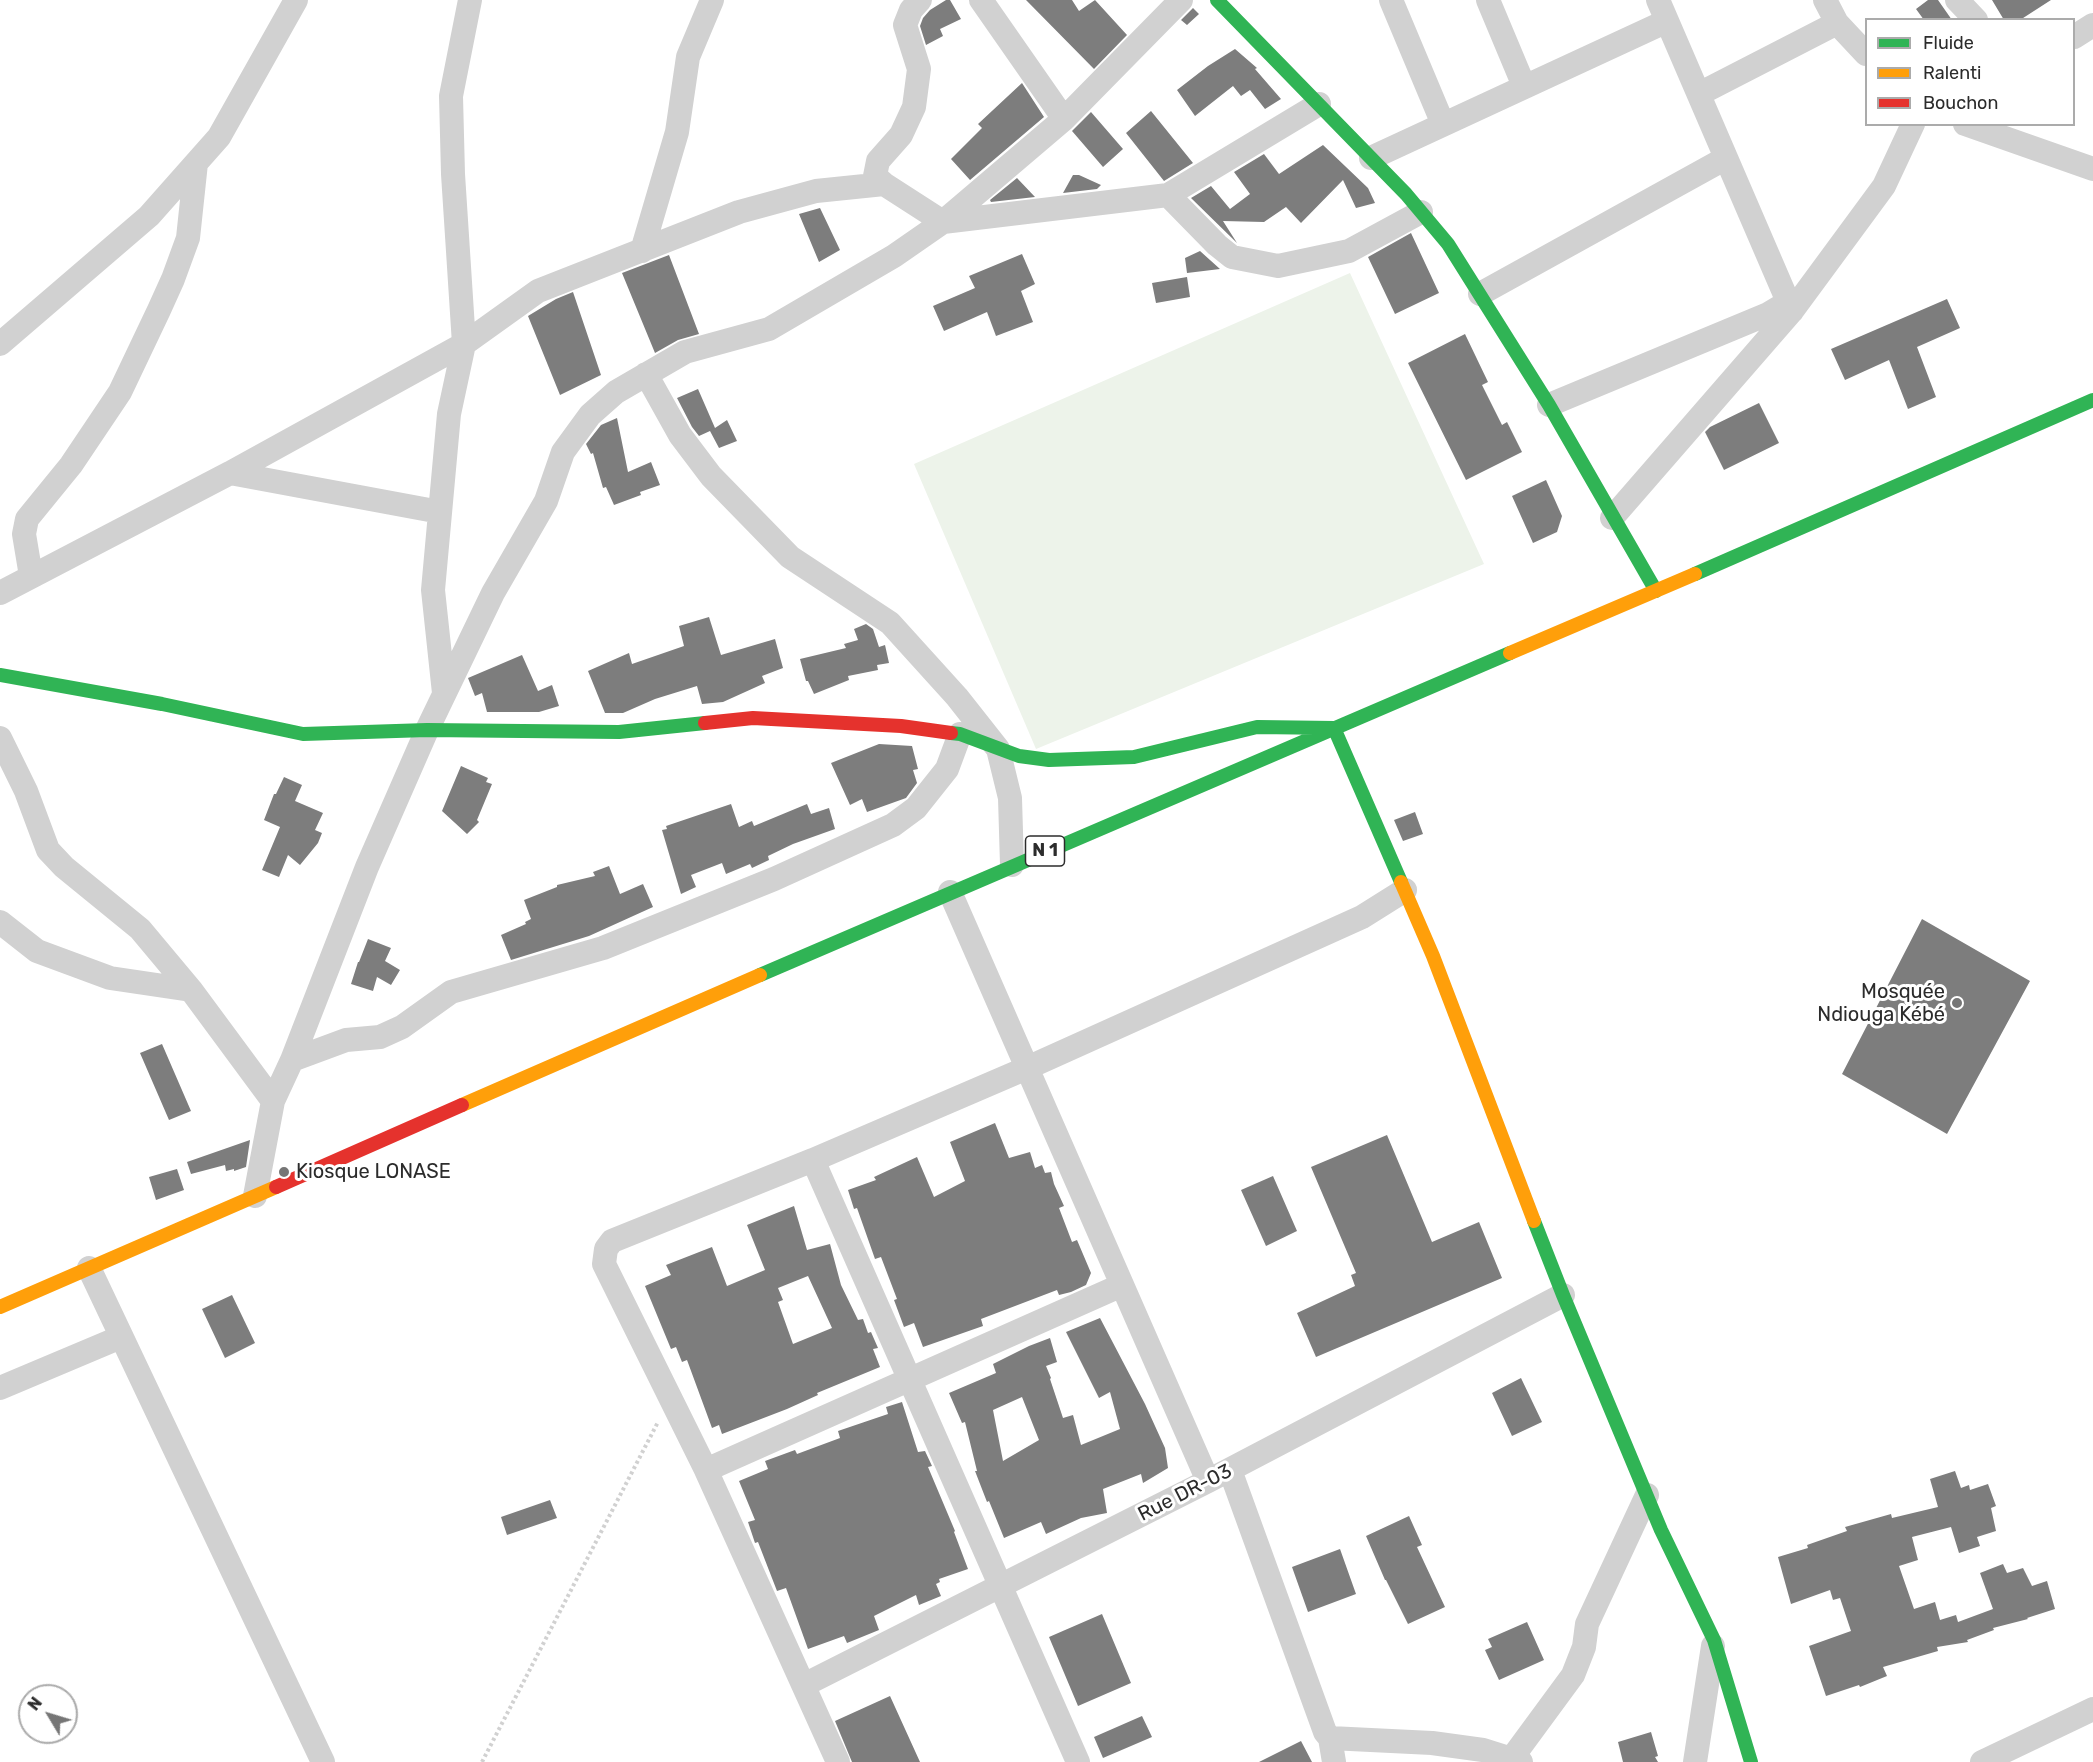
<!DOCTYPE html>
<html>
<head>
<meta charset="utf-8">
<style>
	body { margin:0 }
	#map { position:relative; width:2093px; height:1762px; overflow:hidden; background:#fff; font-family:Rubik,sans-serif }
	canvas { display:block }
	.legend { position:absolute; left:1865px; top:18px; width:210px; height:108px; box-sizing:border-box; background:#fff; border:2px solid #ababab; margin:0; padding:8px 10px; list-style:none; font-size:18px; color:#2c2c2c }
	.legend li { display:flex; align-items:center; gap:12px; height:30px }
	.legend b { width:30px; border:2px solid #ababab }
	.north { position:absolute; left:18px; top:1684px; width:60px; height:60px; box-sizing:border-box; background:#fff; border:2px solid #ababab; border-radius:50%; rotate:308deg; font-size:16px; font-weight:700; line-height:24px; text-align:center; color:#2c2c2c }
	.north::after { content:''; display:block; margin:auto; width:21px; height:27px; background:#767676; clip-path:polygon(50% 0,100% 100%,50% 72%,0 100%) }
</style>
</head>
<body>
<div id="map">
<canvas width="2093" height="1762"></canvas>
<ul class="legend">
<li><b style="height:8px;background:#30b455"></b>Fluide</li>
<li><b style="height:8px;background:#ff9f0a"></b>Ralenti</li>
<li><b style="height:8px;background:#e5322d"></b>Bouchon</li>
</ul>
<div class="north">N</div>
</div>
<script>
const c = document.querySelector('canvas').getContext('2d');
c.lineJoin = 'round';
function paint(path, color) {
  c.fillStyle = color;
  c.fill(path, 'evenodd');
}
function toPath(rows) {
  const path = new Path2D();
  for (const r of rows) {
    path.moveTo(r[0], r[1]);
    for (let i = 2; i < r.length; i += 2) path.lineTo(r[i], r[i + 1]);
  }
  return path;
}
function strokePath(path, color, width, dash) {
  c.strokeStyle = color;
  c.lineWidth = width;
  c.lineCap = dash ? 'butt' : 'round';
  c.setLineDash(dash || []);
  c.stroke(path);
}
function drawText(font, color, halo, rows, align = 'center') {
  c.font = font + ' Rubik,sans-serif';
  c.lineWidth = 6;
  c.setLineDash([]);
  c.textBaseline = 'middle';
  c.strokeStyle = halo;
  c.fillStyle = color;
  for (const [text, x, y, turn = 0] of rows) {
    c.save();
    c.translate(x, y);
    c.rotate((+turn || 0) * Math.PI / 180);
    c.textAlign = isNaN(turn) ? turn : align;
    if (halo) c.strokeText(text, 0, 0);
    c.fillText(text, 0, 0);
    c.restore();
  }
}
paint(toPath([
	[1350,273,1484,564,1036,749,914,464]
]), '#edf3ea');
paint(toPath([
	[946,0,950,0,961,19,940,29,943,36,926,45,920,26,923,18,930,10],
	[1026,0,1072,0,1079,11,1095,0,1127,35,1094,69],
	[1928,0,1938,0,1952,20,1924,20,1916,9],
	[1992,0,2051,0,2020,20,2004,20],
	[1193,8,1199,14,1187,25,1181,20],
	[1235,49,1257,68,1255,69,1281,99,1265,109,1250,90,1241,96,1233,86,1195,116,1177,90,1208,66],
	[1022,83,1044,117,970,180,951,159,982,128,978,124],
	[1151,111,1193,163,1164,181,1126,133],
	[1091,112,1123,149,1103,167,1072,131],
	[1323,145,1368,188,1375,203,1356,208,1343,180,1301,223,1286,207,1264,222,1223,221,1237,243,1191,198,1211,186,1230,209,1250,194,1234,172,1264,154,1279,174],
	[1073,175,1079,175,1101,185,1097,189,1063,193],
	[1017,178,1035,197,991,202,990,200],
	[820,208,840,250,819,262,799,214],
	[1411,233,1439,293,1395,314,1368,257],
	[1200,251,1220,269,1187,273,1185,258],
	[1022,254,1035,284,1021,291,1033,322,996,336,987,312,944,331,933,306,975,288,969,276],
	[669,255,699,334,678,340,655,353,622,273],
	[1187,277,1190,297,1156,303,1152,283],
	[573,292,601,375,560,395,528,316,556,299],
	[1947,299,1960,328,1917,347,1936,397,1908,409,1889,360,1845,380,1831,349],
	[1465,334,1488,382,1482,385,1502,425,1507,422,1522,452,1466,480,1408,363],
	[698,389,715,428,727,420,737,441,719,448,710,431,699,436,692,427,677,398],
	[1759,403,1779,443,1724,470,1705,432,1710,427],
	[617,418,628,472,651,462,660,485,640,492,641,495,614,505,606,487,603,488,593,453,591,454,586,444,601,425],
	[1546,480,1562,516,1557,532,1533,543,1512,496],
	[709,617,721,655,775,639,783,668,762,676,765,683,723,702,702,704,697,686,655,699,623,713,605,713,588,671,629,653,632,664,684,646,679,626],
	[866,624,873,629,879,647,885,645,889,663,877,665,878,670,848,676,849,680,814,694,808,681,806,681,800,659,846,648,844,644,858,640,854,629],
	[522,655,538,691,552,685,559,706,539,712,487,712,482,693,475,696,468,678],
	[879,744,912,746,918,769,913,770,917,783,906,798,867,812,862,799,850,805,831,763],
	[461,766,488,778,486,782,492,784,477,820,479,822,467,834,442,811],
	[284,777,302,785,295,801,323,813,315,830,322,833,318,843,300,865,288,855,279,877,262,870,280,827,264,820,274,794,276,794],
	[731,804,739,827,752,821,754,826,807,804,811,814,829,808,835,829,793,844,768,856,769,860,752,868,750,864,726,874,722,863,691,875,696,887,681,894,662,830,667,829,666,826],
	[1415,812,1423,834,1403,841,1394,820],
	[609,866,620,894,643,884,653,907,589,936,511,960,501,935,526,924,525,922,531,919,524,900,557,887,557,885,595,876,593,872],
	[1922,919,2030,981,1947,1134,1842,1074],
	[368,939,391,948,385,961,400,970,391,985,377,977,373,991,351,984,358,962,359,962],
	[162,1044,191,1111,169,1120,140,1053],
	[995,1123,1009,1158,1030,1152,1035,1168,1042,1165,1045,1173,1051,1172,1054,1184,1064,1206,1059,1208,1072,1242,1077,1240,1091,1273,1086,1285,1071,1292,1059,1295,1057,1290,981,1319,983,1326,923,1347,914,1323,904,1327,894,1300,897,1299,881,1257,875,1259,857,1208,854,1209,848,1190,876,1180,874,1177,917,1157,934,1197,965,1181,950,1142],
	[1387,1135,1432,1242,1479,1222,1502,1278,1316,1357,1297,1313,1355,1286,1351,1275,1356,1273,1311,1167],
	[250,1140,246,1167,234,1171,234,1169,226,1171,225,1165,191,1174,187,1162],
	[177,1169,184,1190,156,1200,149,1177],
	[1273,1176,1297,1231,1266,1246,1241,1190],
	[794,1206,807,1250,830,1244,841,1285,858,1320,863,1319,868,1333,871,1332,878,1348,873,1349,880,1367,817,1393,818,1395,787,1409,722,1434,719,1425,712,1428,687,1360,682,1362,676,1347,671,1349,645,1286,671,1275,666,1265,712,1247,727,1286,765,1270,747,1225],
	[808,1276,832,1328,793,1344,778,1302,783,1300,778,1288],
	[232,1295,255,1343,225,1358,202,1309],
	[1100,1318,1145,1404,1165,1448,1168,1468,1143,1483,1141,1474,1103,1489,1107,1513,1081,1518,1046,1534,1041,1522,1004,1538,989,1501,987,1502,975,1471,977,1471,965,1422,962,1423,949,1393,996,1373,993,1364,1029,1346,1050,1338,1057,1362,1046,1366,1051,1378,1050,1379,1063,1418,1073,1415,1081,1445,1120,1429,1110,1392,1099,1398,1066,1332],
	[1022,1397,1039,1440,1003,1461,993,1410],
	[1521,1378,1542,1422,1512,1436,1492,1393],
	[902,1402,918,1452,925,1451,932,1466,928,1467,955,1531,954,1532,968,1569,939,1579,940,1582,936,1584,941,1596,919,1605,916,1595,874,1616,879,1630,847,1643,844,1636,808,1649,786,1588,777,1591,758,1542,755,1543,748,1522,755,1520,739,1481,768,1469,765,1461,795,1450,797,1454,840,1438,838,1431,888,1414,886,1407],
	[1955,1471,1961,1488,1969,1485,1970,1490,1988,1484,1996,1506,1991,1508,1996,1531,1977,1537,1980,1546,1959,1553,1951,1527,1912,1537,1918,1560,1899,1566,1914,1609,1935,1602,1940,1620,1956,1615,1958,1622,1993,1609,1980,1573,2003,1564,2007,1573,2023,1568,2032,1586,2047,1581,2055,1609,2027,1618,2028,1619,1993,1628,1994,1630,1967,1640,1968,1642,1937,1647,1938,1651,1883,1667,1887,1676,1860,1687,1859,1685,1826,1696,1809,1646,1851,1631,1840,1598,1833,1600,1830,1590,1791,1604,1778,1557,1808,1548,1807,1545,1847,1531,1845,1527,1891,1514,1892,1518,1938,1507,1930,1479],
	[550,1500,557,1518,507,1535,501,1517],
	[1409,1516,1422,1545,1417,1547,1445,1607,1408,1624,1386,1580,1385,1580,1366,1536],
	[1340,1549,1356,1594,1308,1612,1292,1567],
	[1102,1614,1131,1683,1078,1706,1049,1637],
	[1527,1622,1544,1660,1499,1680,1485,1650,1492,1647,1488,1639],
	[890,1696,920,1762,852,1762,835,1721],
	[1142,1716,1152,1737,1103,1758,1094,1737],
	[1651,1732,1658,1756,1655,1757,1658,1762,1623,1762,1618,1742],
	[1301,1741,1312,1762,1259,1762]
]), '#7d7d7d');
strokePath(toPath([
	[482,1762,658,1422]
]), '#d1d1d1', 4, [3, 3]);
strokePath(toPath([
	[920,0,911,10,905,25,919,69,914,107,901,135,878,161,875,176,884,184,943,222,1168,195,1319,104],
	[981,0,1064,119],
	[1391,0,1443,124],
	[1488,0,1524,86],
	[1658,0,1792,311],
	[1825,0,1837,23,1866,54],
	[1957,0,1976,20],
	[2074,37,2093,25],
	[1699,94,1837,23],
	[1965,124,2093,169],
	[1371,158,1667,21],
	[1168,195,1217,245,1232,257,1278,266,1349,251,1421,212],
	[642,251,677,132,688,57,712,0],
	[1480,294,1726,158],
	[0,344,149,216,219,137,296,0],
	[646,374,680,435,711,476,790,557,890,623,957,697,998,749,1010,798,1012,865],
	[1549,405,1768,314,1788,302],
	[230,473,440,512],
	[1612,518,1792,311,1884,186,1913,124],
	[31,576,24,534,27,519,71,465,120,392,159,310,173,279,188,238,196,163],
	[0,593,230,473,464,344,538,291,739,212,816,191,884,184],
	[444,693,433,590,449,414,464,344,453,174,451,96,470,0],
	[0,738,26,791,48,850,64,867,140,929,191,990,273,1101],
	[950,892,1208,1481],
	[0,922,37,951,110,978,191,990],
	[292,1060,346,1040,380,1037,402,1027,451,992,603,948,774,879,893,825,916,808,947,769,960,734],
	[813,1160,1078,1762],
	[255,1196,273,1101,292,1060,367,867,427,730,493,593,546,501,563,452,590,415,616,392,685,352,769,329,894,256,943,222,1064,119,1181,0],
	[89,1268,323,1762],
	[0,1388,121,1337],
	[706,1470,1122,1285],
	[1230,1470,1325,1732,1330,1738,1334,1762],
	[804,1685,1208,1481,1563,1295],
	[1330,1738,1432,1743,1483,1750,1521,1762],
	[838,1762,706,1470,604,1264,606,1249,612,1241,813,1160,1027,1068,1362,917,1405,890],
	[1509,1762,1573,1675,1584,1647,1587,1624,1647,1495],
	[1695,1762,1713,1646],
	[1982,1762,2093,1709]
]), '#d1d1d1', 24);
strokePath(toPath([
	[1217,0,1406,194,1448,244,1549,405,1656,591],
	[1695,574,2093,400],
	[0,675,162,704,303,734,427,730,619,732,705,723],
	[951,733,960,734,1019,756,1049,760,1134,757,1257,727,1334,728,1401,882],
	[760,975,1510,653],
	[1534,1221,1563,1295,1661,1530,1714,1640,1751,1762]
]), '#30b455', 14);
strokePath(toPath([
	[1510,653,1695,574],
	[1401,882,1433,956,1534,1221],
	[462,1105,760,975],
	[0,1307,276,1187]
]), '#ff9f0a', 14);
strokePath(toPath([
	[705,723,753,718,901,726,951,733],
	[276,1187,462,1105]
]), '#e5322d', 14);
for (const [x, y, r, color] of [
	[1957,1003,6,"#767676"],
	[284,1172,6,"#767676"]
]) {
  const dot = new Path2D();
  dot.arc(x, y, r, 0, 2 * Math.PI);
  c.fillStyle = color;
  c.fill(dot);
  strokePath(dot, '#fff', 2);
}
for (const [x, y, w] of [
	[1045,851,39]
]) {
  const box = new Path2D();
  box.roundRect(x - w / 2, y - 15, w, 30, 4.5);
  c.fillStyle = '#fff';
  c.fill(box);
  strokePath(box, '#2c2c2c', 1.5);
}
drawText('bold 18px', '#2c2c2c', null, [
	["N 1",1045,851]
]);
drawText('20px', '#2c2c2c', '#fff', [
	["Mosquée",1945,992],
	["Ndiouga Kébé",1945,1015],
	["Kiosque LONASE",296,1172,"left"]
], 'right');
drawText('20px', '#2c2c2c', '#fff', [
	["Rue DR-03",1185,1493,-27]
]);
</script>
</body>
</html>
